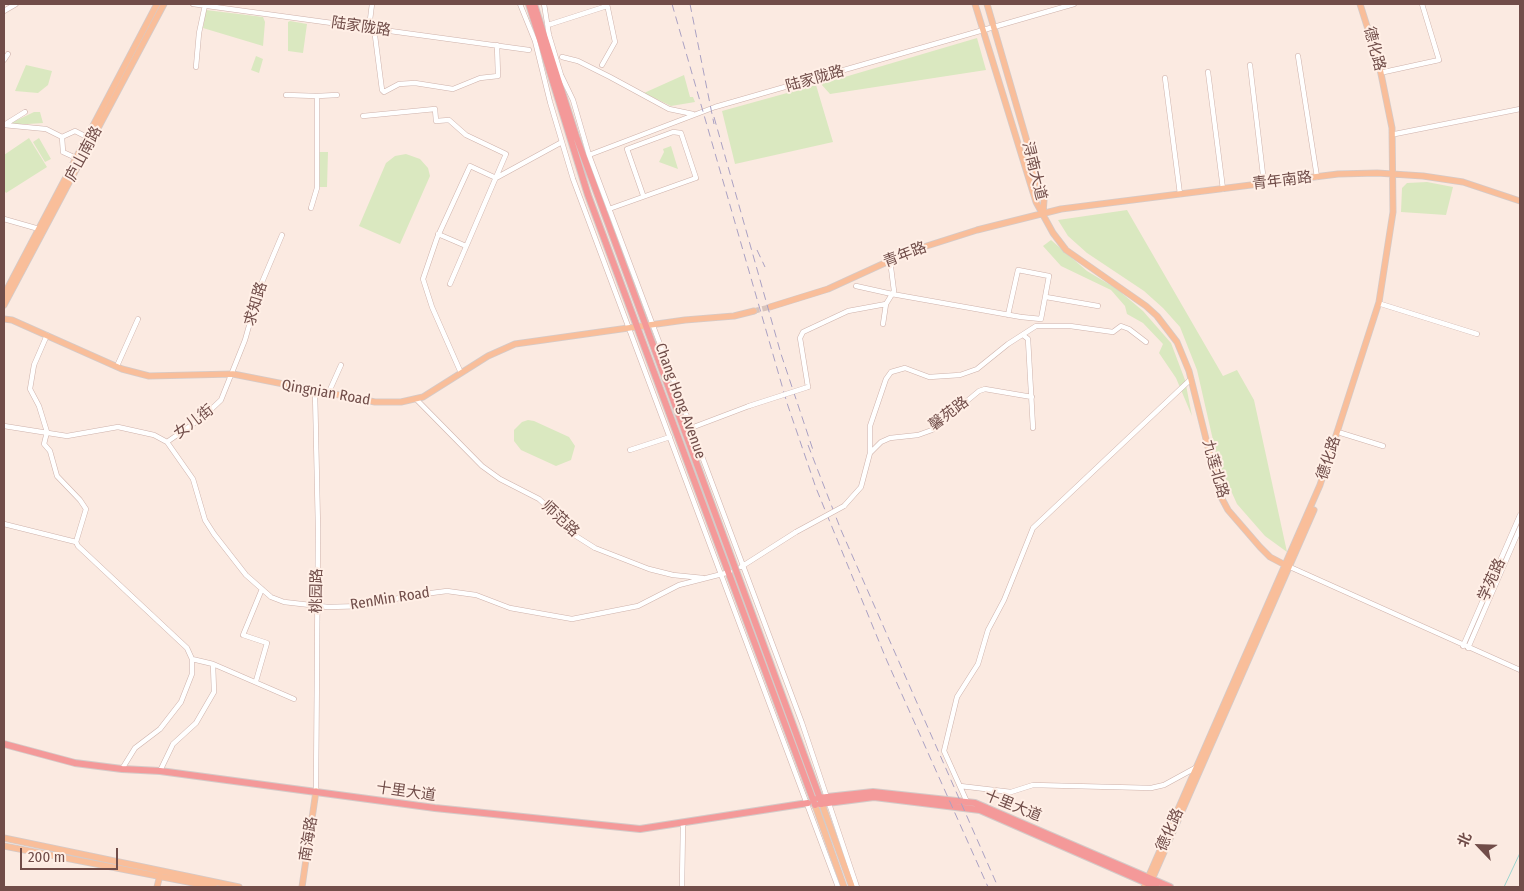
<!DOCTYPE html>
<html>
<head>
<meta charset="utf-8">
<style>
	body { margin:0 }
	#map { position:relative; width:1524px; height:891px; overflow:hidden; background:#fbeae1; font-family:"Fira Sans Condensed","Noto Sans SC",sans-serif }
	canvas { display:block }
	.frame { position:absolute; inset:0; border:5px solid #714d49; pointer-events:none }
	.north { position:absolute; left:1454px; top:821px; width:50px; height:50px; -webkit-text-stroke:4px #ffefe6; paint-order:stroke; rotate:294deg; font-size:14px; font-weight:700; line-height:20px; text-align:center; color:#714d49 }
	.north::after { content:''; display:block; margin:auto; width:18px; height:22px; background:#714d49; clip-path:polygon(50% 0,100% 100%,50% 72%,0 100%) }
	.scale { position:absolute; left:20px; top:848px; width:98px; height:22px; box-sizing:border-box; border:2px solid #714d49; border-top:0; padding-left:6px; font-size:15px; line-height:18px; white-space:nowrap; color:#714d49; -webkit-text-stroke:4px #ffefe6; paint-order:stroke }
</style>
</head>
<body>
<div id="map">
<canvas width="1524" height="891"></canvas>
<div class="frame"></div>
<div class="north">北</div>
<div class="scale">200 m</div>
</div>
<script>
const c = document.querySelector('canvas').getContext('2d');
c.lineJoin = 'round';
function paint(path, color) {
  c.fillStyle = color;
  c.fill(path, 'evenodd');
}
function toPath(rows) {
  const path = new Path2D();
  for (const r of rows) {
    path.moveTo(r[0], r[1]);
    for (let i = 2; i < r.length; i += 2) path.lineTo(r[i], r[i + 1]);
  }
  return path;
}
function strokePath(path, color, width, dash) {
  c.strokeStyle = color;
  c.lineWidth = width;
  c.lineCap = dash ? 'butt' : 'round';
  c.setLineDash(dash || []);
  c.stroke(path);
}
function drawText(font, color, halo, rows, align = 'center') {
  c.font = font + ' "Fira Sans Condensed","Noto Sans SC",sans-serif';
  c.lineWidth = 4;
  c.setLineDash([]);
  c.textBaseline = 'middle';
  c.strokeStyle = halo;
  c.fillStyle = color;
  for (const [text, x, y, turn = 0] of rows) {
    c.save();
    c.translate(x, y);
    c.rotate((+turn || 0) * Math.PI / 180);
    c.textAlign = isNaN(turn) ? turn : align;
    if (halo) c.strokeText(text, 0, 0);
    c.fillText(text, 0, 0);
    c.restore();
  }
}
paint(toPath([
	[206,10,263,17,265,22,263,46,203,28],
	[290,21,307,24,303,53,288,51,288,22],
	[977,38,986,70,830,94,821,84],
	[256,56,263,59,259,73,251,70],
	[26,65,52,71,48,85,38,93,15,91],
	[684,75,690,97,693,97,695,102,671,106,644,93],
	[816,85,833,142,735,164,722,111],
	[34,112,40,112,43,123,12,125,11,123],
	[29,138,47,167,6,193,4,190,4,155],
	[39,138,51,159,45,162,33,142],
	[671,146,678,169,659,162,664,152,663,149],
	[319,152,328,152,327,187,318,187],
	[406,154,420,159,428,168,430,176,400,244,359,226,386,163,395,156],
	[1427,182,1453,187,1446,215,1401,212,1402,188,1407,183],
	[1127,210,1223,376,1237,370,1254,400,1287,552,1265,536,1237,504,1218,462,1197,370,1180,327,1163,308,1144,291,1087,253,1068,236,1058,220],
	[1051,240,1087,271,1117,289,1143,311,1171,343,1185,380,1192,416,1176,378,1159,353,1163,344,1143,323,1127,314,1125,306,1111,290,1061,266,1043,246],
	[528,420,534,421,569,437,575,446,571,460,556,466,521,450,514,441,514,430,522,422]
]), '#dae8c0');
strokePath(toPath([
	[1504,887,1520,853]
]), '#9dd5d0', 1);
strokePath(toPath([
	[754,311,770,307]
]), '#d8c3bb', 5.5, [5.5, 3]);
const minor = toPath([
	[193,4,529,50],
	[520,4,535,41,550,102,573,179,838,887],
	[544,4,549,35,561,75,573,100,589,155,802,723,857,887],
	[4,11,16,4],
	[548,25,607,6],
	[369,28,372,4],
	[374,28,382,90,384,92,399,84,415,83,453,89,480,78,498,76,497,45],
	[1298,56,1317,177],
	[562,57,578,61,610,77,669,109,693,114],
	[4,60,8,54],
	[602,65,615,42,607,4],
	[1250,65,1264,183],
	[196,67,199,33,205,5],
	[1208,72,1223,189],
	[1384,72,1439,60,1422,4],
	[1165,78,1180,194],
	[286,95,317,96],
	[363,116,435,109,436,121,449,120,466,135,506,154,450,284],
	[4,125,46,129,62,137],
	[4,125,25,112],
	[1395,134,1520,109],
	[62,137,63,152,76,158],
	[62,137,75,131,87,137],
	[589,155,715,107,1074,4],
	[496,178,562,142],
	[311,208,317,188,317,96,337,95],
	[609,209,696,178,681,133,673,132,627,149,643,195],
	[4,219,39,229],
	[438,234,466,246],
	[856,286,892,294,1021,317,1041,319,1049,276,1018,270,1008,315],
	[1046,297,1098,306],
	[1381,304,1477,334],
	[883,324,886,304,894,291,890,260],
	[47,335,34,365,30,389,39,406,47,432,44,444,50,451,57,476,80,500,86,509,76,542,78,546,187,648,192,659,192,674,181,702,160,729,135,748,122,769],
	[1023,335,1028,339,1033,428],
	[117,366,138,319],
	[461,373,432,307,423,279,437,238,470,166,496,178],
	[808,387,800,338,803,332,848,311,886,304],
	[315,391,318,528,316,791],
	[328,394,341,365],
	[416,399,482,466,500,479,539,499,550,509,568,531,595,548,649,569,673,575,703,578],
	[4,426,67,436,118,427,154,435,167,442,193,479,205,520,214,534,246,575,271,597,284,602,328,607,365,606,408,596,447,591,476,595,510,608,572,619,638,606,679,585,730,572],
	[691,428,749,406],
	[1341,433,1383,446],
	[167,442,203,417,221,400,245,340,260,287,282,235],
	[630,450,670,437],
	[870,453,881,442,890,438,918,435,932,430,979,391,985,389,1032,397],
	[844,506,861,487,870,453,870,426,886,379,891,372,905,368,929,377,960,375,977,369,1008,344,1036,326,1070,326,1113,332,1121,326,1129,329,1146,342],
	[4,524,76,542],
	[741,567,796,532],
	[1290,567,1520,670],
	[1463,646,1520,515],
	[1468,648,1520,528],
	[213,664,294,699],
	[256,681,267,643,243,635,262,589],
	[160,771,173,744,196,723,214,692,213,664,192,659],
	[960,786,1011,792,1033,785,1151,788,1164,785,1197,767],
	[967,802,944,751,957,697,978,664,988,630,1004,600,1033,528,1191,379],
	[682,887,683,823]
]);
const major = toPath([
	[975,4,1036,202,1053,233,1066,250,1146,306,1157,316,1177,342,1189,371,1220,495,1228,510,1260,547,1270,557,1289,567],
	[987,4,1044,200,1043,214],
	[4,295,157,4],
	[4,305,164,4],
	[770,307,828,289,911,251,977,230,1061,209,1338,174,1377,173,1423,176,1463,182,1520,201],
	[4,319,12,320,122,369,149,376,233,374,375,402,401,402,423,397,488,356,515,344,685,320,734,316,754,311],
	[822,804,852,887],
	[815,805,844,887],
	[4,838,239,887],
	[4,846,214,887],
	[1150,884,1314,510],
	[157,887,160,875],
	[302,887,316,791],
	[1144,887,1320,485,1379,302,1393,212,1392,128,1379,64,1360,4]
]);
const highway = toPath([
	[529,4,588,195,815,805],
	[534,4,576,136,822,804],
	[4,744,75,763,122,769,160,771,435,808,640,829,808,803],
	[818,798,873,792,975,803,1170,887],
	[820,804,874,797,980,810,1156,887]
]);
strokePath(minor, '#ceb2ab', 5.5);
strokePath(major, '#d4cac8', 7);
strokePath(highway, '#d4cac8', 8);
strokePath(minor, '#fff', 4.5);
strokePath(major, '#f9be9a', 5.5);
strokePath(highway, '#f49999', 6);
strokePath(toPath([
	[672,4,787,403,816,488,887,661,988,887],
	[690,4,714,124],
	[714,117,781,354,813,450],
	[757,250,765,267],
	[808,445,841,530,998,887]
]), '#aaa1c3', 1, [8, 5]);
const minorBridge = toPath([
	[749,406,808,387],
	[796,532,844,506]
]);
strokePath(minorBridge, '#ceb2ab', 5.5, []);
strokePath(minorBridge, '#fff', 4.5);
drawText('15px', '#714d49', '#ffefe6', [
	["陆家陇路",361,27,8],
	["德化路",1374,49,75],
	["陆家陇路",815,79,-16],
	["庐山南路",84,154,-62],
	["浔南大道",1034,171,76],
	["青年南路",1282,181,-7],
	["青年路",905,255,-21],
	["求知路",256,304,-73],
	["Qingnian Road",326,393,10],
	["Chang Hong Avenue",680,401,70],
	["馨苑路",949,414,-37],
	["女儿街",194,422,-37],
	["德化路",1329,458,-72],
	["九莲北路",1215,469,74],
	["师范路",560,519,43],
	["学苑路",1492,580,-66],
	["桃园路",317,591,-89],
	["RenMin Road",390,599,-9],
	["十里大道",406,792,8],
	["十里大道",1013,806,22],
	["德化路",1170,830,-66],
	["南海路",309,839,-81]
]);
</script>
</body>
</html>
